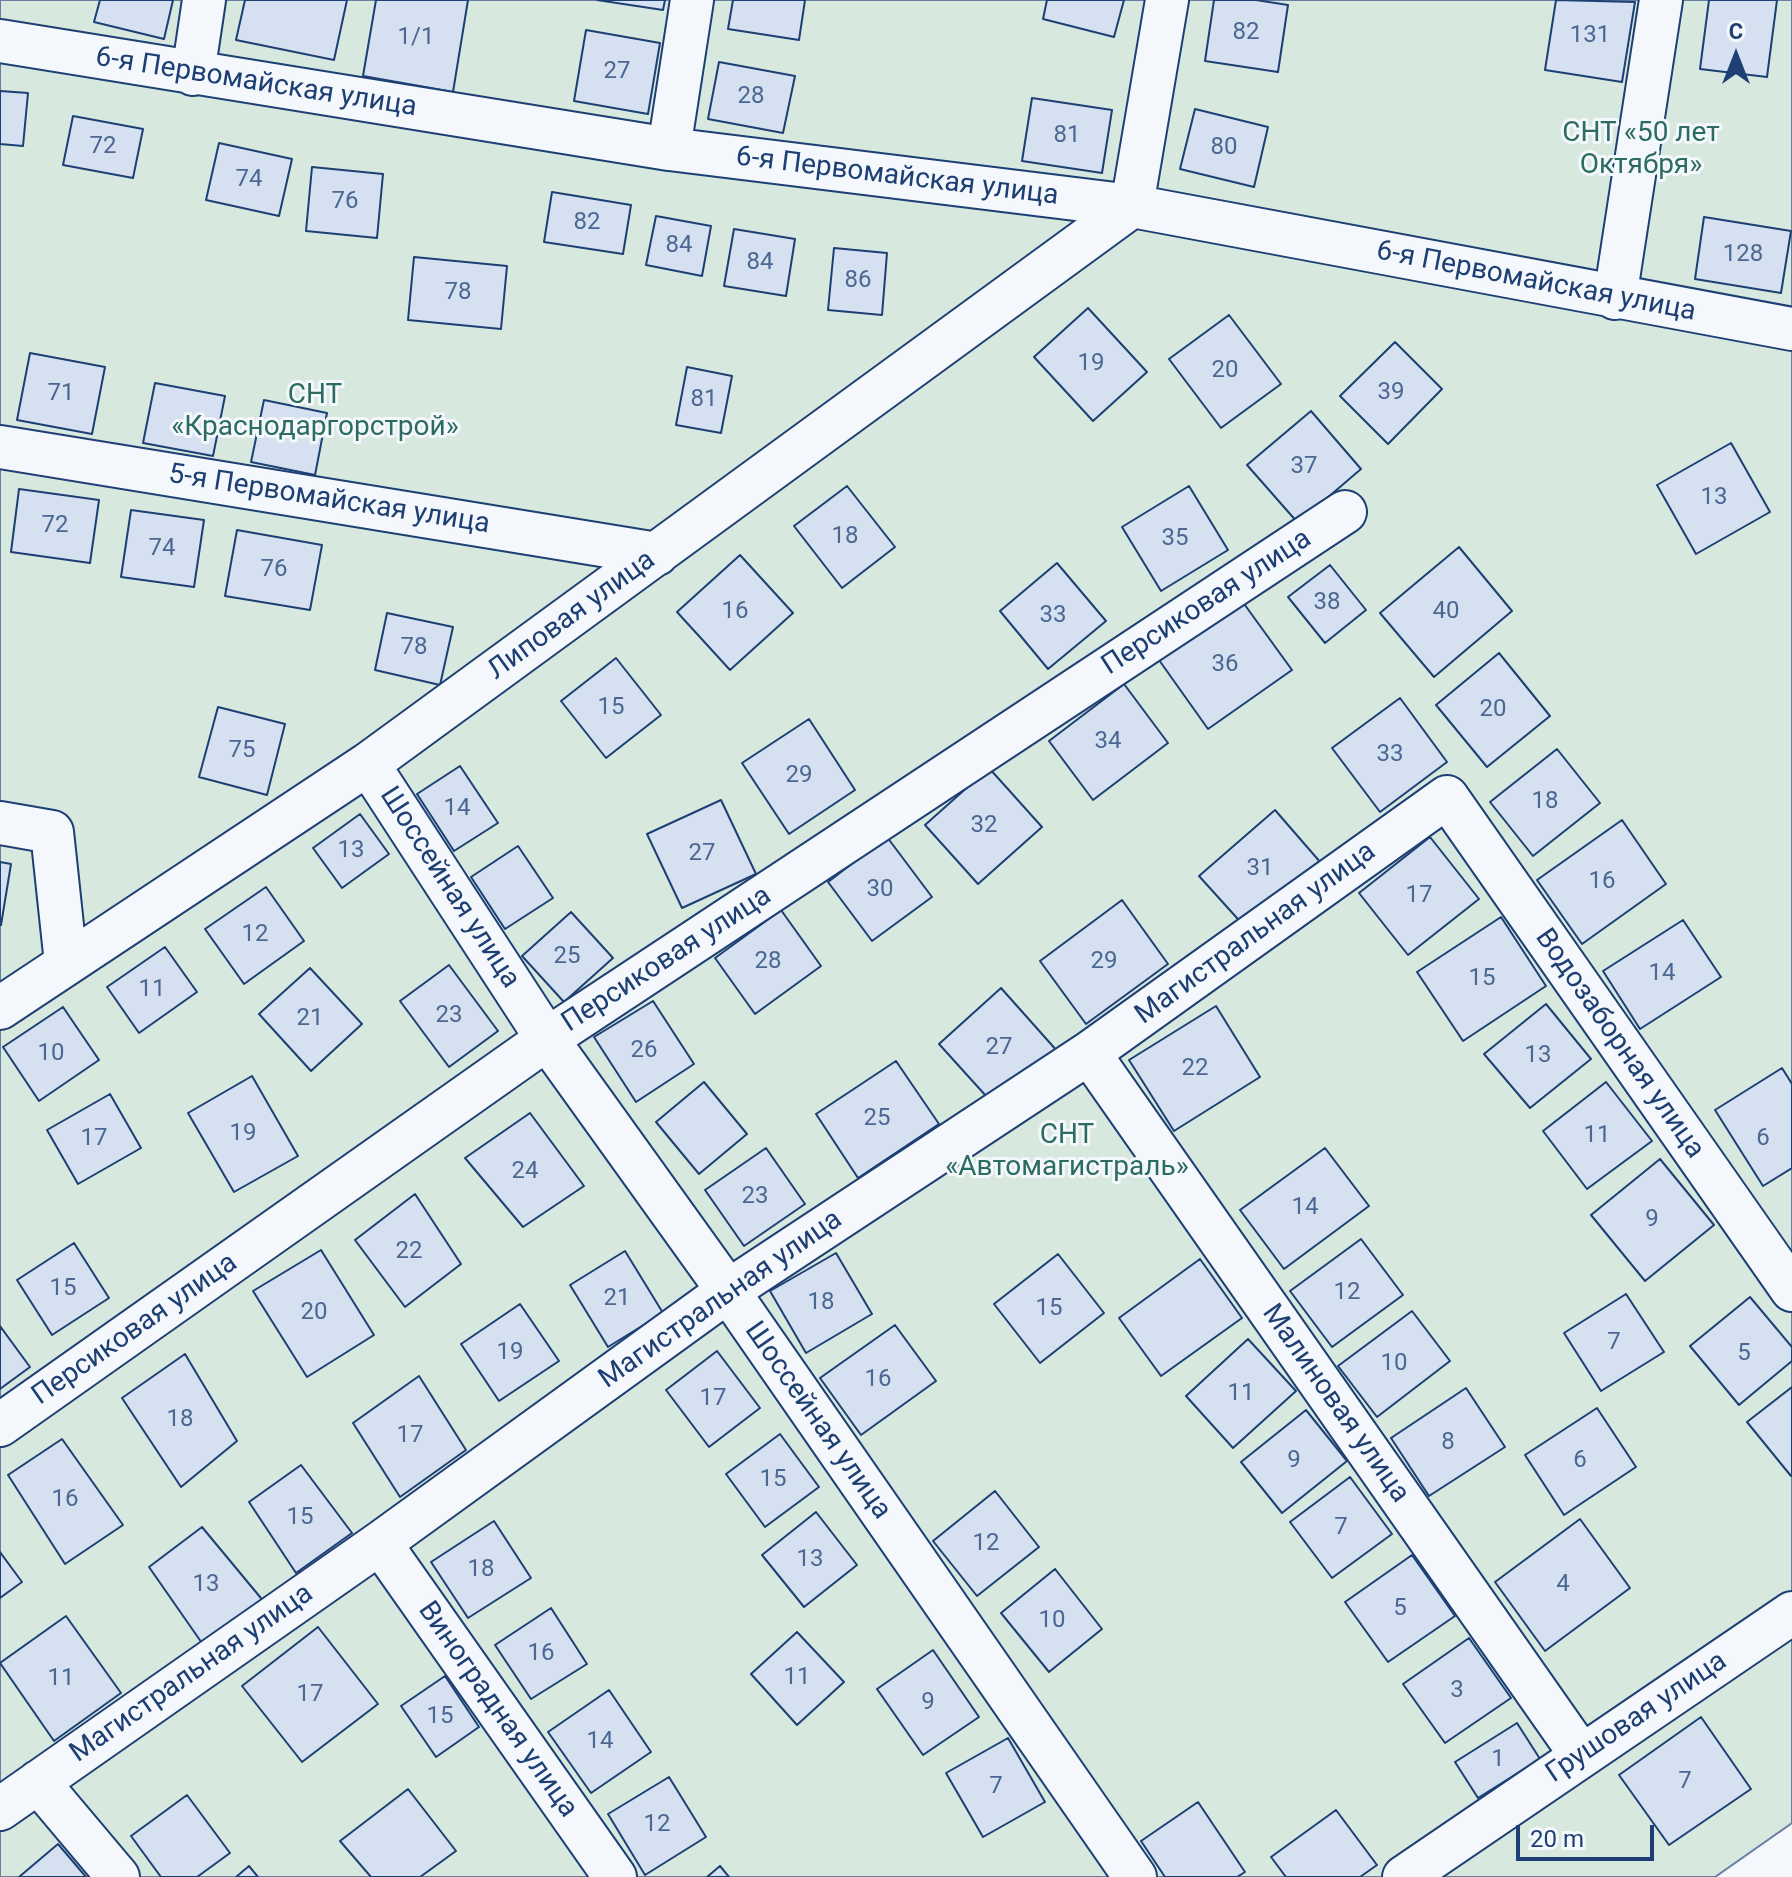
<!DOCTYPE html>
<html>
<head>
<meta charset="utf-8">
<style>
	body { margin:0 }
	#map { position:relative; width:1792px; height:1877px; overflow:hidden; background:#f4f7fb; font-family:Roboto,sans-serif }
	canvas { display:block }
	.north { position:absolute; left:1696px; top:16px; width:80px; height:80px; -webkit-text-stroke:6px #f4f7fb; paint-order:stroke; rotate:0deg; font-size:22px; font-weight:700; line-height:32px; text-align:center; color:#1d3f73 }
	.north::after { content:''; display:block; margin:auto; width:28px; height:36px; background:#1d3f73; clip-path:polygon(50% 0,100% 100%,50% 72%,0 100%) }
	.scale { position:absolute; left:1516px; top:1825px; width:138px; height:36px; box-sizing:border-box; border:4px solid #1d3f73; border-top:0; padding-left:10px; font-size:24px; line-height:28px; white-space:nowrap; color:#1d3f73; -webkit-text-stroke:6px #f4f7fb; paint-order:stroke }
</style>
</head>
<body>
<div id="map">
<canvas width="1792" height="1877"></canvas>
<div class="north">С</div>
<div class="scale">20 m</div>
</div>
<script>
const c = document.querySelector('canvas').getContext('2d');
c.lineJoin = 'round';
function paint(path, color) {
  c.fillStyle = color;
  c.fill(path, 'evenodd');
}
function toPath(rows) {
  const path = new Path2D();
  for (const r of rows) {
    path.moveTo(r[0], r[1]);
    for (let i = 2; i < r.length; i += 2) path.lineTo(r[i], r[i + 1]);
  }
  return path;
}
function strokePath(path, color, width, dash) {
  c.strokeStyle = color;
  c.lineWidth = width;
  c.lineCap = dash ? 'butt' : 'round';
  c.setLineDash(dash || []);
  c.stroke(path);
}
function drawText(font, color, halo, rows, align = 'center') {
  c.font = font + ' Roboto,sans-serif';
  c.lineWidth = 6;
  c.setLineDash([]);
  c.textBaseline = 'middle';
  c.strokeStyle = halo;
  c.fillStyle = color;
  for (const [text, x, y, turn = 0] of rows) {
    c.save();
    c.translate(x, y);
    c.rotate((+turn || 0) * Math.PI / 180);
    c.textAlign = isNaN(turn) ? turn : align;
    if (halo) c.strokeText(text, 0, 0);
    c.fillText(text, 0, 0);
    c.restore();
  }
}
const green = toPath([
	[0,0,1792,0,1792,1823,1715,1877,0,1877,0,0]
]);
paint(green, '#d7e8df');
strokePath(green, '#687fa3', 2);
const building = toPath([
	[100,0,173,0,164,39,94,22,100,0],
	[245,0,347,0,334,60,236,40,245,0],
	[376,0,468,0,453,92,363,76,376,0],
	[597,0,665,0,663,10,597,0],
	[733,0,805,0,799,40,728,29,733,0],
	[1047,0,1124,0,1114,37,1043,19,1047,0],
	[1214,0,1256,0,1288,5,1278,72,1205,61,1214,0],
	[1556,0,1635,2,1622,82,1545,70,1556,0],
	[1709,0,1777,0,1767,77,1700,69,1709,0],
	[586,30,660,43,648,114,574,101,586,30],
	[719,62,795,76,783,133,708,119,719,62],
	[0,91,28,93,23,146,0,144,0,91],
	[1032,98,1112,110,1102,173,1022,161,1032,98],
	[1195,109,1268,127,1254,187,1180,169,1195,109],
	[73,116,143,129,133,178,63,165,73,116],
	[219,143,292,159,279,216,206,200,219,143],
	[312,167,383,174,377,238,306,231,312,167],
	[552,192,631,205,623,254,544,242,552,192],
	[656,216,711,226,702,276,646,265,656,216],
	[1704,217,1791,231,1781,293,1695,279,1704,217],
	[734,229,795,239,786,296,724,286,734,229],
	[834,248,887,253,882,315,828,310,834,248],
	[414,257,507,266,501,329,408,320,414,257],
	[1088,308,1147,372,1093,421,1034,357,1088,308],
	[1229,315,1281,384,1221,428,1169,359,1229,315],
	[1395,342,1442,389,1388,444,1340,396,1395,342],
	[30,353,105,367,92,434,17,420,30,353],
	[687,367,732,376,721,433,676,425,687,367],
	[155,383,225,396,213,456,143,443,155,383],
	[264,400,327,413,315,475,251,462,264,400],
	[1311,411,1361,469,1298,523,1247,465,1311,411],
	[1731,443,1770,512,1696,554,1657,485,1731,443],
	[847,486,895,547,842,588,794,526,847,486],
	[1189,486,1228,550,1161,591,1122,527,1189,486],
	[19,489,99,500,90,563,11,552,19,489],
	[131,510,204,520,194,587,121,577,131,510],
	[237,530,322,545,310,610,225,596,237,530],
	[1459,547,1512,611,1434,677,1380,613,1459,547],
	[740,555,793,613,730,670,677,612,740,555],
	[1057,563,1106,621,1048,669,1000,611,1057,563],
	[1330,565,1366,610,1325,643,1288,597,1330,565],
	[1242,601,1292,670,1208,729,1159,660,1242,601],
	[387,613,453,627,440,685,375,670,387,613],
	[1499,653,1550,716,1487,767,1436,705,1499,653],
	[616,658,661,715,606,758,561,701,616,658],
	[1124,684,1168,743,1093,800,1049,741,1124,684],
	[1400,698,1447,762,1380,812,1332,748,1400,698],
	[218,707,285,724,267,795,199,777,218,707],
	[809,719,855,790,789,834,742,763,809,719],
	[1557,749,1600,803,1533,856,1490,802,1557,749],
	[460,766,498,823,454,851,417,794,460,766],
	[989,768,1042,827,978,884,925,825,989,768],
	[721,800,756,874,682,908,647,834,721,800],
	[1275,810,1321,863,1246,928,1199,876,1275,810],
	[360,814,389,854,342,888,313,848,360,814],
	[1622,820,1666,884,1582,944,1537,880,1622,820],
	[887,837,932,897,872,941,828,882,887,837],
	[1430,837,1479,899,1408,955,1359,893,1430,837],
	[518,846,553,898,505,929,471,877,518,846],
	[0,862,11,864,1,925,0,925,0,862],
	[266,887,304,941,244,984,205,929,266,887],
	[1122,900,1168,964,1086,1024,1040,961,1122,900],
	[781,910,821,966,755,1014,715,958,781,910],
	[571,912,613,958,564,1002,522,956,571,912],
	[1501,917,1546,986,1463,1041,1417,972,1501,917],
	[1683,920,1721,977,1640,1029,1603,971,1683,920],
	[165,947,197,992,139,1033,107,987,165,947],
	[449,965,498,1031,449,1067,400,1001,449,965],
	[310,968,362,1024,311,1071,259,1014,310,968],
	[1001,988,1058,1052,996,1107,939,1044,1001,988],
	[653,1001,694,1064,636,1102,594,1037,653,1001],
	[1546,1004,1591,1059,1530,1108,1484,1054,1546,1004],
	[1216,1006,1260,1077,1174,1131,1129,1060,1216,1006],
	[63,1007,99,1060,39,1101,3,1047,63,1007],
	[896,1061,939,1124,858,1178,816,1114,896,1061],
	[1782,1068,1792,1084,1792,1168,1763,1186,1715,1110,1782,1068],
	[252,1076,298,1156,234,1192,188,1113,252,1076],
	[704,1082,747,1134,699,1174,656,1122,704,1082],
	[1606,1082,1652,1141,1587,1189,1543,1131,1606,1082],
	[110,1094,141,1148,78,1184,47,1130,110,1094],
	[530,1113,584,1186,523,1227,465,1158,530,1113],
	[766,1148,805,1204,744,1246,705,1190,766,1148],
	[1325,1148,1369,1206,1284,1269,1240,1210,1325,1148],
	[1660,1159,1714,1225,1645,1281,1591,1215,1660,1159],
	[415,1194,461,1264,405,1307,355,1240,415,1194],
	[1361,1239,1403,1295,1332,1347,1290,1291,1361,1239],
	[74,1243,109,1298,52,1335,17,1280,74,1243],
	[321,1250,374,1335,307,1377,253,1291,321,1250],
	[625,1251,663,1313,608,1347,570,1285,625,1251],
	[836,1253,872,1314,806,1353,770,1291,836,1253],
	[1058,1254,1104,1313,1040,1363,994,1304,1058,1254],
	[1200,1259,1242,1318,1161,1376,1119,1318,1200,1259],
	[1626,1294,1664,1352,1601,1391,1564,1333,1626,1294],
	[1750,1297,1792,1347,1792,1361,1739,1405,1690,1346,1750,1297],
	[520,1304,559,1361,499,1401,461,1344,520,1304],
	[1412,1311,1450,1361,1377,1417,1338,1366,1412,1311],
	[895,1325,936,1381,861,1435,820,1378,895,1325],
	[0,1326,30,1367,0,1389,0,1326],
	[1248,1339,1296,1391,1233,1448,1186,1396,1248,1339],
	[717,1351,760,1408,709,1447,666,1390,717,1351],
	[185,1354,237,1441,181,1487,122,1398,185,1354],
	[419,1376,466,1450,400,1497,353,1423,419,1376],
	[1792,1387,1792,1475,1791,1476,1747,1422,1792,1387],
	[1466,1388,1505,1447,1429,1496,1391,1438,1466,1388],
	[1597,1408,1636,1467,1564,1515,1525,1455,1597,1408],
	[1306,1410,1347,1461,1282,1513,1241,1462,1306,1410],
	[780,1434,819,1487,765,1527,726,1474,780,1434],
	[62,1439,123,1525,65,1564,8,1475,62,1439],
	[301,1465,352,1533,296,1573,249,1502,301,1465],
	[1350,1477,1392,1534,1332,1578,1290,1522,1350,1477],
	[995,1491,1039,1547,977,1596,933,1541,995,1491],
	[816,1512,857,1565,804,1607,762,1555,816,1512],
	[1580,1519,1630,1588,1545,1651,1495,1582,1580,1519],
	[494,1521,531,1578,468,1618,431,1562,494,1521],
	[202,1527,265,1603,204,1646,149,1567,202,1527],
	[0,1552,22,1582,0,1598,0,1552],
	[1412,1555,1455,1616,1388,1662,1345,1602,1412,1555],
	[1055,1569,1102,1629,1049,1672,1001,1613,1055,1569],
	[551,1608,587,1664,531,1699,495,1645,551,1608],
	[66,1616,121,1693,54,1741,0,1663,66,1616],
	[318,1627,378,1704,302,1762,242,1686,318,1627],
	[797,1632,844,1682,797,1725,751,1674,797,1632],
	[1469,1638,1511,1698,1445,1743,1403,1684,1469,1638],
	[933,1650,979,1717,923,1755,877,1689,933,1650],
	[445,1676,479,1727,436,1757,401,1706,445,1676],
	[609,1690,651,1752,591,1793,548,1732,609,1690],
	[1701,1717,1751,1789,1669,1845,1619,1775,1701,1717],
	[1517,1723,1540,1759,1478,1798,1455,1762,1517,1723],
	[1008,1738,1045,1802,983,1837,946,1773,1008,1738],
	[669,1777,706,1837,645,1875,608,1814,669,1777],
	[408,1789,456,1851,420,1877,371,1877,340,1841,408,1789],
	[187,1795,230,1853,197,1877,161,1877,131,1836,187,1795],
	[1198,1802,1245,1872,1237,1877,1165,1877,1141,1841,1198,1802],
	[1336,1810,1377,1865,1360,1877,1286,1877,1271,1857,1336,1810],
	[58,1844,86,1877,19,1877,58,1844],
	[249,1866,258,1877,236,1877,249,1866],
	[720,1866,729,1877,707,1877,720,1866]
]);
paint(building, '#d5e0f0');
strokePath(building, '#1d3f73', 2);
const minor = toPath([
	[0,41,669,149,1132,206,1792,329],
	[193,74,204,0],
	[669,149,692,0],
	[1615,298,1661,0],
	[0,447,657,554],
	[368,764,547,1039,728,1291,1135,1877],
	[0,823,52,832,66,963],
	[0,1008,368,764,1132,206,1167,0],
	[1089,1053,1581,1755],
	[0,1425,547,1039,1345,512],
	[380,1543,615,1877],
	[38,1782,118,1877],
	[0,1809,380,1543,728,1291,1089,1053,1447,797,1792,1290],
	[1404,1877,1792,1613]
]);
strokePath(minor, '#1d3f73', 46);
strokePath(minor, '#f4f7fb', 42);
drawText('24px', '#4b6792', null, [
	["82",1246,33],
	["131",1590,36],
	["1/1",416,38],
	["27",617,72],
	["28",751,97],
	["81",1067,136],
	["72",103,147],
	["80",1224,148],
	["74",249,180],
	["76",345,202],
	["82",587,223],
	["84",679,246],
	["128",1743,255],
	["84",760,263],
	["86",858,281],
	["78",458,293],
	["19",1091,364],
	["20",1225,371],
	["39",1391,393],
	["71",61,394],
	["81",704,400],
	["37",1304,467],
	["13",1714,498],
	["72",55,526],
	["18",845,537],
	["35",1175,539],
	["74",162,549],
	["76",274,570],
	["38",1327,603],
	["16",735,612],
	["40",1446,612],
	["33",1053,616],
	["78",414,648],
	["36",1225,665],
	["15",611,708],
	["20",1493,710],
	["34",1108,742],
	["75",242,751],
	["33",1390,755],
	["29",799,776],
	["18",1545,802],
	["14",457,809],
	["32",984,826],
	["13",351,851],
	["27",702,854],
	["31",1260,869],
	["16",1602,882],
	["30",880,890],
	["17",1419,896],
	["12",255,935],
	["25",567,957],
	["28",768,962],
	["29",1104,962],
	["14",1662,974],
	["15",1482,979],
	["11",152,990],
	["23",449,1016],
	["21",310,1019],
	["27",999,1048],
	["26",644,1051],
	["10",51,1054],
	["13",1538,1056],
	["22",1195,1069],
	["25",877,1119],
	["19",243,1134],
	["11",1597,1136],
	["17",94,1139],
	["6",1763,1139],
	["24",525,1172],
	["23",755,1197],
	["14",1305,1208],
	["9",1652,1220],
	["22",409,1252],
	["15",63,1289],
	["12",1347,1293],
	["21",617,1299],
	["18",821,1303],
	["15",1049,1309],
	["20",314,1313],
	["7",1614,1343],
	["19",510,1353],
	["5",1744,1354],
	["10",1394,1364],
	["16",878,1380],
	["11",1241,1394],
	["17",713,1399],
	["18",180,1420],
	["17",410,1436],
	["8",1448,1443],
	["9",1294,1461],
	["6",1580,1461],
	["15",773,1480],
	["16",65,1500],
	["15",300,1518],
	["7",1341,1528],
	["12",986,1544],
	["13",810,1560],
	["18",481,1570],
	["13",206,1585],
	["4",1563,1585],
	["5",1400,1609],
	["10",1052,1621],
	["16",541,1654],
	["11",797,1678],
	["11",61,1679],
	["3",1457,1691],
	["17",310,1695],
	["9",928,1703],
	["15",440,1717],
	["14",600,1742],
	["1",1498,1760],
	["7",1685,1782],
	["7",996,1787],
	["12",657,1825]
]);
drawText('28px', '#1d3f73', '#f4f7fb', [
	["6-я Первомайская улица",256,83,9],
	["6-я Первомайская улица",897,177,7],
	["6-я Первомайская улица",1536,282,11],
	["5-я Первомайская улица",329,500,9],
	["Персиковая улица",1207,603,-33],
	["Липовая улица",572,616,-36],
	["Шоссейная улица",449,888,57],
	["Магистральная улица",1256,934,-36],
	["Персиковая улица",667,960,-33],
	["Водозаборная улица",1619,1044,55],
	["Магистральная улица",721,1300,-35],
	["Персиковая улица",135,1330,-35],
	["Малиновая улица",1335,1404,55],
	["Шоссейная улица",817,1421,55],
	["Магистральная улица",192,1674,-35],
	["Виноградная улица",497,1710,55],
	["Грушовая улица",1637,1718,-34]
]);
drawText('28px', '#2c6c60', '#f4f7fb', [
	["СНТ «50 лет",1641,134],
	["Октября»",1641,166],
	["СНТ",315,396],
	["«Краснодаргорстрой»",315,428],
	["СНТ",1067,1136],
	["«Автомагистраль»",1067,1168]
]);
</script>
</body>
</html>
